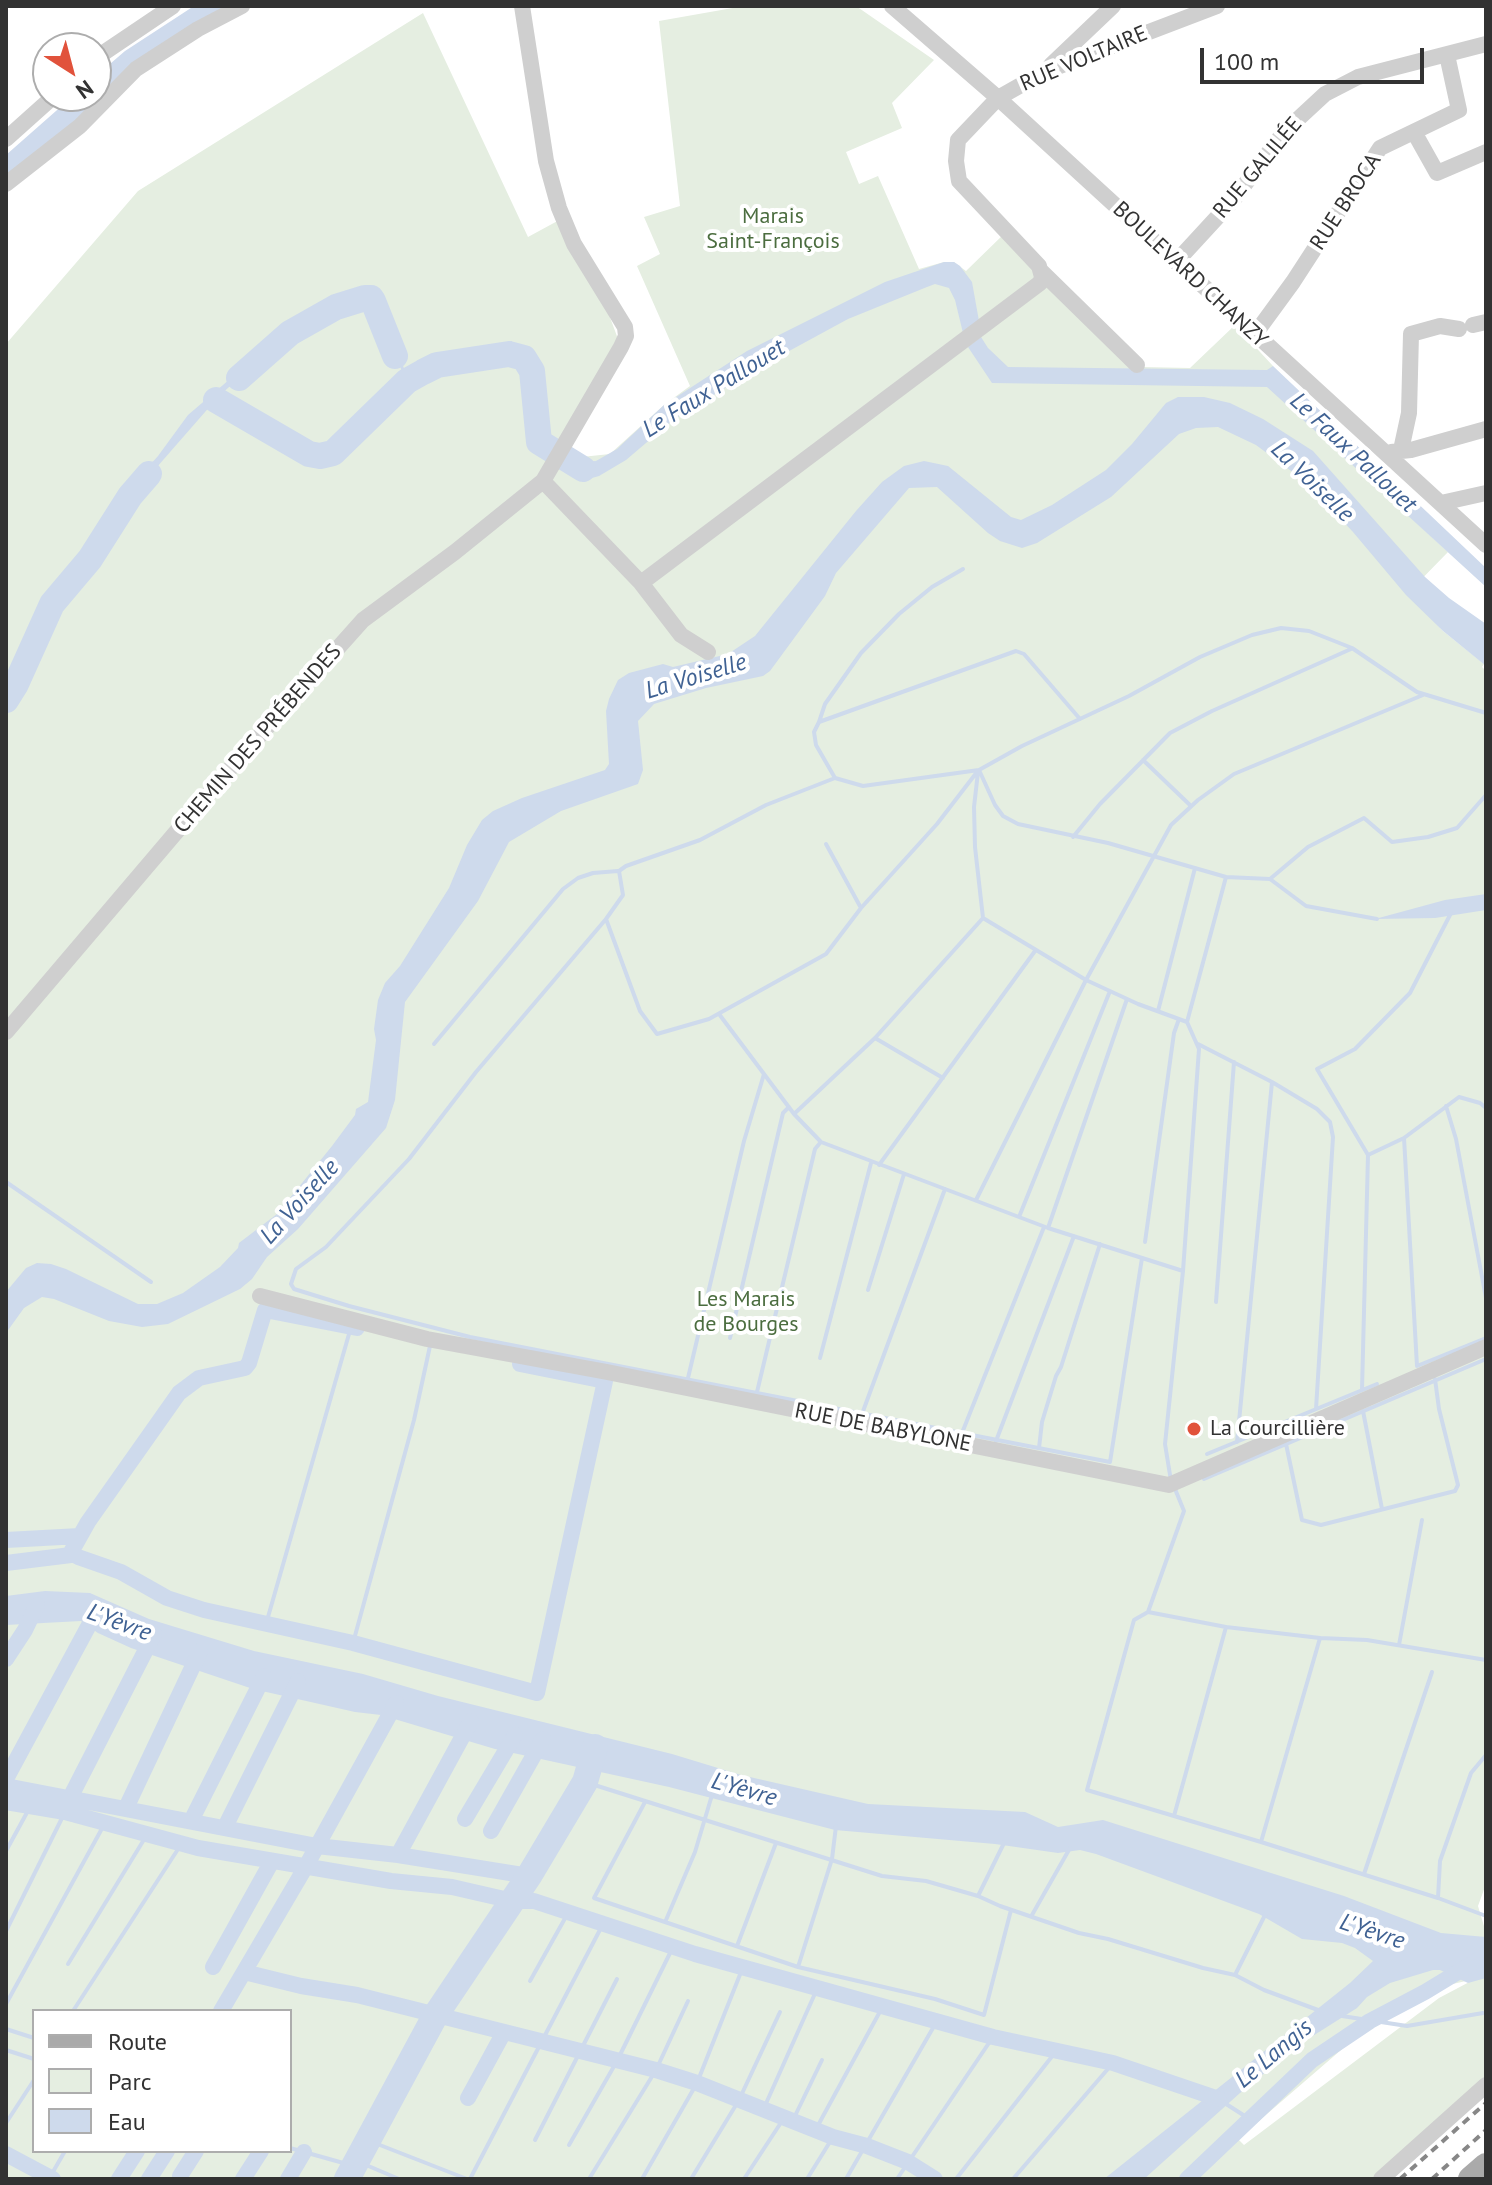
<!DOCTYPE html>
<html>
<head>
<meta charset="utf-8">
<style>
	body { margin:0 }
	#map { position:relative; width:1492px; height:2185px; overflow:hidden; background:#fff; font-family:"PT Sans",sans-serif }
	canvas { display:block }
	.frame { position:absolute; inset:0; border:8px solid #323232; pointer-events:none }
	.legend { position:absolute; left:32px; top:2009px; width:260px; height:144px; box-sizing:border-box; background:#fff; border:2px solid #adadad; margin:0; padding:10px 14px; list-style:none; font-size:24px; color:#323232 }
	.legend li { display:flex; align-items:center; gap:16px; height:40px }
	.legend b { width:40px; border:2px solid #adadad }
	.north { position:absolute; left:32px; top:32px; width:80px; height:80px; box-sizing:border-box; background:#fff; border:2px solid #adadad; border-radius:50%; rotate:144deg; font-size:22px; font-weight:700; line-height:32px; text-align:center; color:#323232 }
	.north::after { content:''; display:block; margin:auto; width:28px; height:36px; background:#e1523b; clip-path:polygon(50% 0,100% 100%,50% 72%,0 100%) }
	.scale { position:absolute; left:1200px; top:48px; width:224px; height:36px; box-sizing:border-box; border:4px solid #323232; border-top:0; padding-left:10px; font-size:24px; line-height:28px; white-space:nowrap; color:#323232; -webkit-text-stroke:6px #fff; paint-order:stroke }
</style>
</head>
<body>
<div id="map">
<canvas width="1492" height="2185"></canvas>
<div class="frame"></div>
<ul class="legend">
<li><b style="height:10px;background:#aaa"></b>Route</li>
<li><b style="height:22px;background:#e5eee1"></b>Parc</li>
<li><b style="height:22px;background:#cedaec"></b>Eau</li>
</ul>
<div class="north">N</div>
<div class="scale">100 m</div>
</div>
<script>
const c = document.querySelector('canvas').getContext('2d');
c.lineJoin = 'round';
function paint(path, color) {
  c.fillStyle = color;
  c.fill(path, 'evenodd');
}
function toPath(rows) {
  const path = new Path2D();
  for (const r of rows) {
    path.moveTo(r[0], r[1]);
    for (let i = 2; i < r.length; i += 2) path.lineTo(r[i], r[i + 1]);
  }
  return path;
}
function strokePath(path, color, width, dash) {
  c.strokeStyle = color;
  c.lineWidth = width;
  c.lineCap = dash ? 'butt' : 'round';
  c.setLineDash(dash || []);
  c.stroke(path);
}
function drawText(font, color, halo, rows, align = 'center') {
  c.font = font + ' "PT Sans",sans-serif';
  c.lineWidth = 8;
  c.setLineDash([]);
  c.textBaseline = 'middle';
  c.strokeStyle = halo;
  c.fillStyle = color;
  for (const [text, x, y, turn = 0] of rows) {
    c.save();
    c.translate(x, y);
    c.rotate((+turn || 0) * Math.PI / 180);
    c.textAlign = isNaN(turn) ? turn : align;
    if (halo) c.strokeText(text, 0, 0);
    c.fillText(text, 0, 0);
    c.restore();
  }
}
paint(toPath([
	[744,6,856,6,934,60,892,103,902,128,846,152,859,184,878,176,919,269,944,262,954,262,966,271,1006,232,1142,367,1190,368,1235,325,1273,366,1275,391,1448,552,1408,593,1443,631,1484,664,1482,667,1486,671,1486,1884,1478,1906,1486,1933,1486,2079,1374,2179,6,2179,6,344,138,191,423,13,528,237,563,218,599,288,621,347,561,451,572,458,610,454,664,405,690,386,637,266,660,254,644,217,680,206,659,21],
	[1475,1979,1439,1998,1244,2145,1238,2139,1363,2031,1439,1987],
	[34,2011,290,2011,290,2151,34,2151]
]), '#e5eee1');
paint(toPath([
	[194,6,226,6,6,178,6,155,73,96,96,96,96,76,125,51],
	[944,262,954,262,960,266,972,282,979,321,963,333,955,300,949,288,935,284,927,287,848,319,756,369,673,420,626,460,599,476,592,478,553,464,561,451,579,462,596,461,617,449,664,405,747,351,885,282],
	[369,291,375,292,405,371,512,341,512,352,440,364,406,381,371,296,337,306,294,329,219,396,122,507,91,559,46,611,12,693,6,699,6,686,41,606,102,530,115,504,158,456,188,415,286,331,326,306],
	[981,337,988,348,1008,367,1267,370,1273,366,1486,568,1486,587,1267,387,992,383,968,347],
	[1178,397,1204,397,1230,403,1263,419,1313,451,1425,577,1449,598,1486,624,1486,666,1443,631,1406,595,1353,532,1306,482,1256,445,1218,427,1196,428,1179,434,1111,497,1037,543,1022,548,1000,541,988,533,937,487,909,488,836,573,825,596,770,671,763,676,706,688,654,704,638,721,643,770,638,784,561,811,509,842,478,901,405,1002,395,1100,386,1128,298,1229,267,1257,252,1279,240,1289,168,1324,142,1327,109,1321,54,1299,42,1297,24,1308,6,1333,6,1292,26,1268,37,1263,51,1264,66,1269,138,1304,157,1304,183,1293,220,1267,238,1248,239,1243,277,1214,332,1146,355,1115,356,1109,368,1102,376,1040,374,1029,378,1000,385,983,400,966,449,888,467,845,482,820,493,811,522,798,605,770,609,764,606,711,609,699,618,680,629,673,663,664,673,667,728,654,755,636,856,511,882,482,904,466,924,461,948,466,1011,517,1021,520,1052,505,1106,470,1132,444,1166,403],
	[1486,894,1486,910,1435,918,1375,919,1445,900],
	[45,1591,90,1593,149,1619,254,1651,363,1674,438,1696,672,1754,741,1775,868,1804,1025,1812,1058,1827,1103,1820,1344,1896,1441,1933,1486,1937,1486,1978,1468,1983,1440,1970,1433,1970,1390,1983,1367,1997,1357,2008,1300,2044,1240,2093,1144,2179,1104,2179,1350,1983,1373,1961,1355,1948,1342,1943,1302,1939,1259,1914,1096,1854,1080,1850,1058,1853,995,1844,835,1830,669,1787,495,1749,381,1715,355,1712,253,1689,131,1648,98,1633,81,1621,6,1625,6,1596]
]), '#cedaec');
strokePath(toPath([
	[819,722,825,704,861,653,899,614,932,587,963,569],
	[1143,760,1191,806],
	[979,770,995,805,1003,816,1018,824,1108,843,1226,877,1270,879,1306,906,1377,919],
	[978,772,974,807,975,847,983,918,1086,980,1138,1004,1187,1022],
	[835,778,816,745,814,732,819,722,1016,651,1024,654,1080,719],
	[1073,837,1100,804,1170,733,1212,711,1351,649],
	[826,844,861,908],
	[1270,879,1308,847,1364,818,1392,842,1428,837,1457,828,1486,795],
	[606,919,640,1011,657,1034,709,1019,826,954,861,908,937,824,977,772],
	[1158,1011,1195,868],
	[719,1014,794,1114,821,1142,1048,1228,1183,1271],
	[875,1038,943,1078],
	[434,1044,563,889,578,878,593,873,618,871],
	[1198,1044,1272,1082,1317,1109,1330,1122,1333,1137,1316,1409],
	[1446,1106,1456,1139,1486,1298],
	[794,1114,875,1038,983,918],
	[1404,1138,1417,1366,1486,1338],
	[1368,1155,1404,1138,1459,1097,1480,1103,1486,1108],
	[879,1165,1035,951],
	[6,1182,151,1282],
	[976,1200,1086,980,1171,825,1198,800,1234,774,1423,695],
	[1019,1217,1110,991],
	[1048,1228,1127,999],
	[1145,1242,1174,1033,1179,1019],
	[1142,1258,1110,1462,470,1337,349,1306,294,1289,291,1284,296,1269,326,1247,409,1159,476,1072,606,919,623,895,619,871,626,866,700,840,766,805,835,778,863,786,979,770,1022,746,1129,696,1200,657,1252,635,1281,628,1309,631,1352,648,1417,692,1486,713],
	[868,1290,904,1174],
	[1216,1302,1234,1062],
	[730,1338,783,1113,789,1107],
	[820,1358,871,1163],
	[688,1378,744,1141,764,1074],
	[1362,1390,1368,1155,1317,1069,1355,1049,1410,993,1451,913],
	[757,1392,815,1149,820,1143],
	[1363,1411,1382,1509],
	[862,1414,945,1189],
	[962,1433,1044,1227],
	[996,1441,1074,1236],
	[1237,1442,1272,1082],
	[1286,1444,1302,1520,1321,1525,1455,1491,1458,1485,1439,1409,1435,1379],
	[1039,1448,1042,1422,1056,1376,1061,1367,1100,1244],
	[1207,1454,1377,1384],
	[1204,1479,1486,1359],
	[1171,1481,1165,1444,1183,1271,1199,1049,1187,1022,1226,877],
	[1175,1489,1184,1511,1148,1612,1134,1620,1087,1790,1261,1842],
	[1148,1612,1226,1627,1320,1638,1367,1640,1486,1660],
	[266,1624,349,1334,349,1322],
	[1320,1638,1261,1842,1438,1898,1486,1916],
	[353,1643,414,1420,430,1346],
	[1399,1645,1422,1520],
	[585,1782,882,1876,926,1881,978,1896,1000,1906,1079,1933,1108,1939,1203,1968,1235,1975,1264,1990,1318,2010],
	[645,1802,594,1898,798,1967,935,1999,984,2015,1011,1910],
	[1174,1816,1226,1627],
	[6,1851,30,1807],
	[1364,1874,1432,1672],
	[978,1896,1005,1841],
	[1438,1898,1440,1861,1471,1773,1486,1755],
	[1032,1915,1070,1848],
	[666,1920,695,1852,712,1795],
	[6,1931,65,1812],
	[737,1946,776,1843],
	[68,1964,148,1833],
	[798,1967,832,1859,836,1826],
	[1235,1975,1266,1913],
	[530,1981,568,1913],
	[6,2004,105,1823],
	[73,2011,182,1843],
	[1342,2016,1407,2026,1483,2013],
	[6,2029,34,2038],
	[6,2050,34,2059],
	[1223,2102,1251,2120],
	[764,2108,817,1989],
	[793,2120,822,2060],
	[6,2123,34,2080],
	[816,2129,883,2006],
	[367,2140,467,2179],
	[535,2140,617,1979],
	[569,2145,617,2061,673,1947],
	[290,2148,354,2166,366,2165,399,2179],
	[50,2177,65,2151],
	[470,2179,603,1924],
	[589,2179,656,2070,688,2001],
	[642,2179,697,2083,743,1967],
	[691,2179,739,2100,780,2012],
	[744,2179,784,2118],
	[807,2179,833,2137],
	[846,2179,937,2021],
	[897,2179,993,2037],
	[956,2179,1057,2050],
	[1013,2179,1113,2063]
]), '#cedaec', 4);
strokePath(toPath([
	[6,1540,80,1536],
	[70,1554,88,1522,179,1393,199,1378,245,1368,249,1363,265,1310,357,1328],
	[78,1557,121,1572,167,1598,204,1610,353,1643,537,1693,605,1381,520,1364],
	[6,1563,71,1555],
	[6,1659,25,1630,37,1605],
	[471,1721,398,1855,529,1876],
	[6,1779,95,1614],
	[6,1786,317,1846,398,1855],
	[70,1798,154,1634],
	[6,1802,65,1812,198,1848,391,1881,452,1887,513,1901,534,1901,695,1954,993,2037,1113,2063,1219,2099],
	[126,1808,200,1651],
	[465,1819,515,1735],
	[191,1821,264,1676],
	[225,1827,298,1681],
	[491,1831,543,1739],
	[213,1967,272,1861],
	[244,1972,301,1986,357,1995,656,2070,697,2083,833,2137,867,2146,908,2162,935,2179],
	[221,2011,305,1868,396,1703],
	[468,2098,504,2032],
	[6,2154,53,2179],
	[180,2176,196,2151],
	[119,2179,137,2151],
	[149,2179,167,2151],
	[243,2179,261,2151],
	[288,2179,304,2152],
	[1187,2179,1312,2060,1370,2021,1425,1992,1486,1955]
]), '#cedaec', 16);
strokePath(toPath([
	[239,378,290,333,336,307,365,298,371,298,373,301,395,356],
	[216,400,309,454,320,456,333,453,407,381,423,372,437,365,509,354,524,358,532,371,539,442,583,469],
	[6,700,16,684,52,604,90,559,130,496,149,474],
	[347,2179,435,2016,529,1876,585,1782,595,1747]
]), '#cedaec', 26);
strokePath(toPath([
	[892,6,998,98,1486,545],
	[96,58,173,6],
	[1051,65,1113,6],
	[1414,132,1437,173,1486,152],
	[6,139,54,96],
	[6,184,80,126,136,69,198,29,242,6],
	[1176,262,1234,199,1284,132,1325,94,1358,77,1486,44],
	[1041,271,1137,365],
	[1473,325,1486,322],
	[1255,334,1293,282,1380,148,1459,110,1447,55],
	[1401,450,1409,413,1411,334,1440,326,1459,329],
	[1391,452,1411,450,1486,429],
	[543,481,641,583,681,635,708,652],
	[1441,503,1486,493],
	[641,583,1040,283,1042,277,1039,266,959,181,956,161,958,140,998,98,1044,72,1217,6],
	[6,1032,229,770,363,620,455,552,543,481,621,347,626,336,625,327,574,244,559,208,546,161,522,6],
	[260,1296,427,1339,607,1372,1169,1485,1486,1347],
	[1381,2179,1486,2085]
]), '#cfcfcf', 16);
strokePath(toPath([
	[1471,2179,1486,2166]
]), '#aaa', 26);
strokePath(toPath([
	[1400,2179,1486,2103],
	[1432,2179,1486,2130]
]), '#878787', 4, [8, 6]);
for (const [x, y, r, color] of [
	[1194,1429,8,"#e1523b"]
]) {
  const dot = new Path2D();
  dot.arc(x, y, r, 0, 2 * Math.PI);
  c.fillStyle = color;
  c.fill(dot);
  strokePath(dot, '#fff', 3);
}
drawText('22px', '#323232', '#fff', [
	["RUE VOLTAIRE",1084,59,-23],
	["RUE GALILÉE",1258,168,-50],
	["RUE BROCA",1346,202,-57],
	["BOULEVARD CHANZY",1190,275,43],
	["CHEMIN DES PRÉBENDES",258,739,-49],
	["RUE DE BABYLONE",883,1428,11]
]);
drawText('22px', '#4b6d3f', '#fff', [
	["Marais",773,217],
	["Saint-François",773,242],
	["Les Marais",746,1300],
	["de Bourges",746,1325]
]);
drawText('22px', '#323232', '#fff', [
	["La Courcillière",1210,1429]
], 'left');
drawText('italic 24px', '#406293', '#fff', [
	["Le Faux Pallouet",714,389,-32],
	["Le Faux Pallouet",1353,453,43],
	["La Voiselle",1312,482,44],
	["La Voiselle",696,677,-17],
	["La Voiselle",300,1202,-48],
	["L'Yèvre",119,1623,20],
	["L'Yèvre",744,1790,16],
	["L'Yèvre",1372,1932,18],
	["Le Langis",1274,2054,-40]
]);
</script>
</body>
</html>
